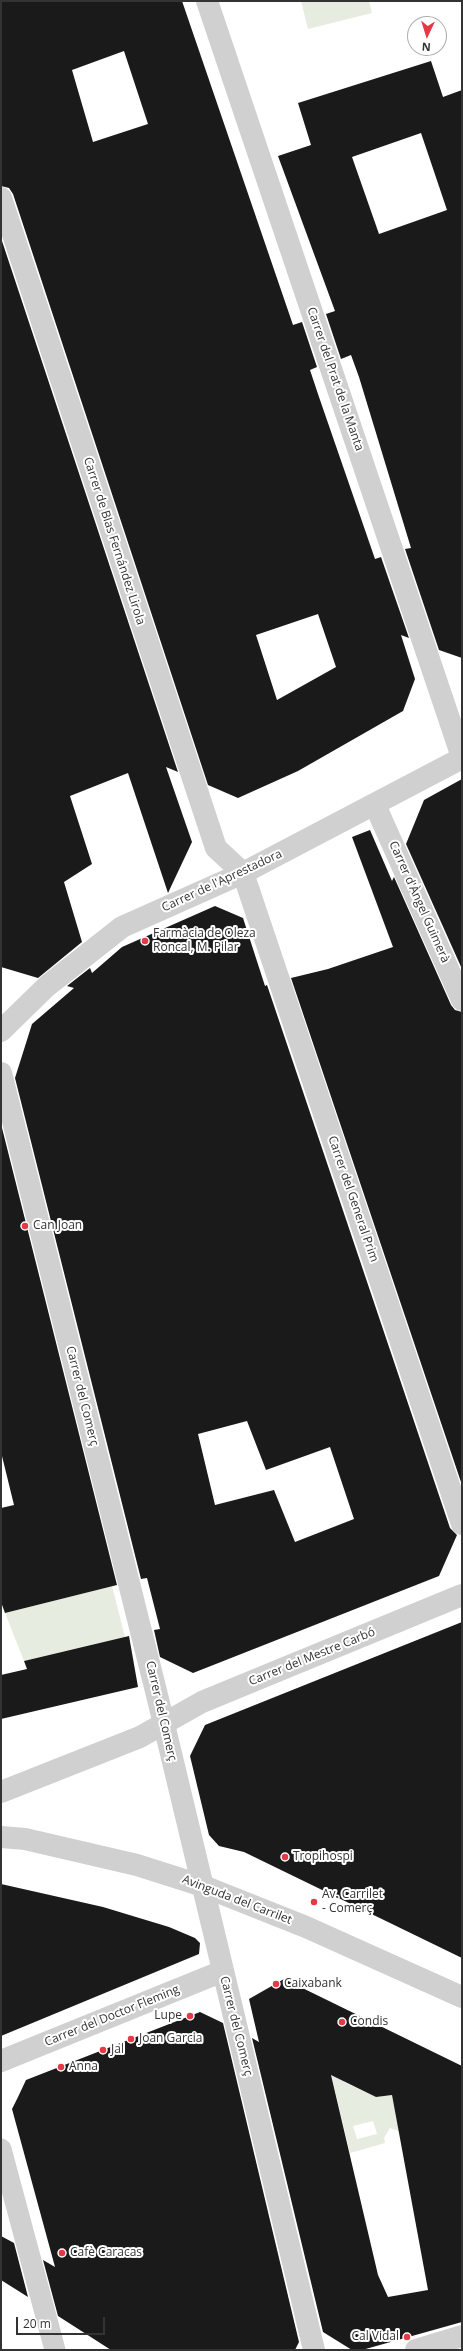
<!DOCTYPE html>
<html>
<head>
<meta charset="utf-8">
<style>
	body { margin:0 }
	#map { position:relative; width:463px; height:2351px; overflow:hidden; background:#fff; font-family:"Open Sans",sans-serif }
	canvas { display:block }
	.frame { position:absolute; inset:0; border:2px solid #333; pointer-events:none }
	.north { position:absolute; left:407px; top:16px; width:40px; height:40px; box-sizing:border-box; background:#fff; border:1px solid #adadad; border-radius:50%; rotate:184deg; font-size:11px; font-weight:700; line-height:16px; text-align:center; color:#333 }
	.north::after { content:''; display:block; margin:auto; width:14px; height:18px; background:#e63946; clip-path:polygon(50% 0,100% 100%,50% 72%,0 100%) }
	.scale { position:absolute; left:16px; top:2317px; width:89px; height:18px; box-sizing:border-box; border:2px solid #333; border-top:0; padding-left:5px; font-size:12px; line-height:14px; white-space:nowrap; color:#333; -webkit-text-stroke:3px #fff; paint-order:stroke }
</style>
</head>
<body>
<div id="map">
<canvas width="463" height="2351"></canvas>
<div class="frame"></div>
<div class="north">N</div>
<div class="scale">20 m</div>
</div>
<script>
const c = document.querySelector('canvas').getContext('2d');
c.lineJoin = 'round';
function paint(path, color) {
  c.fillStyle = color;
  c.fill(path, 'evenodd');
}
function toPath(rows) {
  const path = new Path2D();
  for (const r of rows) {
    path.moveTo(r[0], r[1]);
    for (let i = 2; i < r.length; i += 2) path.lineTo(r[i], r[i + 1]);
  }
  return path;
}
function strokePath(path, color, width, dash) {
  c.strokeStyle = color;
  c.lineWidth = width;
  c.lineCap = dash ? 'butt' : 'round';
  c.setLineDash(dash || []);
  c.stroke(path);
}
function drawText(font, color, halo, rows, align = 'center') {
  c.font = font + ' "Open Sans",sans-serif';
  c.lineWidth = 4;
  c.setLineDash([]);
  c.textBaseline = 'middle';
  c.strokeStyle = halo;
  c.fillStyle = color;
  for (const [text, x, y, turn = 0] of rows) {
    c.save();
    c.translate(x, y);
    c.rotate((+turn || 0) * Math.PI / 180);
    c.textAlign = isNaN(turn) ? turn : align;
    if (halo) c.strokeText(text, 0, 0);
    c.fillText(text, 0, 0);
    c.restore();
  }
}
paint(toPath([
	[301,1,369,1,372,13,308,29],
	[112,1586,125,1637,24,1661,5,1613],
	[337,2055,344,2082,376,2097,392,2095,399,2131,390,2128,384,2138,385,2143,350,2153,329,2065],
	[373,2121,377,2134,357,2139,353,2126]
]), '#e6ecdf');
paint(toPath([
	[1,1,182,1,293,325,302,322,317,367,310,370,319,397,375,559,381,557,409,638,401,635,415,679,403,711,298,771,238,798,208,785,13,194,9,188,1,186],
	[124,51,148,124,93,142,72,70],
	[318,614,336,667,277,700,256,635],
	[431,61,443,97,462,90,462,658,439,650,405,549,411,548,359,377,351,355,341,359,326,314,335,311,278,156,311,145,298,103],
	[421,133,447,210,379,234,352,157],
	[1,238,178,772,166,767,192,842,168,893,128,773,70,796,92,864,64,882,82,942,38,978,1,967],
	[462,779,462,969,406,844,424,800],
	[370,830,392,881,394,877,451,1005,455,1010,462,1012,462,1485,291,978,328,969,393,947,352,837],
	[215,906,243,918,265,986,267,985,450,1528,457,1535,439,1576,193,1673,160,1657,154,1630,160,1629,147,1578,141,1579,15,1078,32,1024,74,988,67,986,90,968,92,973,122,947],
	[247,1421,266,1470,330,1447,354,1519,295,1542,274,1490,215,1505,198,1434],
	[1,1124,117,1585,5,1613,1,1602,1,1508,14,1505,1,1452],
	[462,1622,462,1958,244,1852,219,1846,209,1835,190,1756,205,1725],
	[129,1636,138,1687,1,1719,1,1675,27,1669,24,1661],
	[1,1884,103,1907,169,1927,195,1938,200,1943,199,1954,1,2036],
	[284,1979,462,2066,462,2322,362,2350,352,2350,323,2332,252,2038,259,2042,249,1999],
	[331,2075,376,2097,392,2095,428,2290,388,2297,378,2275],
	[200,2012,223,2023,299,2342,295,2350,111,2350,58,2316,43,2260,55,2267,12,2109,18,2097,26,2080],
	[1,2236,14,2243,28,2297,1,2280]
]), '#1a1a1a');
strokePath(toPath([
	[1,2149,55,2350]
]), '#d0d0d0', 21);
strokePath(toPath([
	[207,1,462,757],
	[1,198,216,848,243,873,462,1524],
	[375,805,462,1000],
	[1,1031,47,986,122,927,243,873,462,758],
	[1,1073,156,1691,314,2350],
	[1,1792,140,1737,202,1702,462,1595],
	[1,2061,223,1971],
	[416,2350,462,2336]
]), '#d0d0d0', 22);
strokePath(toPath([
	[1,1837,25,1839,137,1865,203,1886,306,1927,462,1997]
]), '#d0d0d0', 22);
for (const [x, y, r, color] of [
	[145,941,4,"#e63946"],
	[25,1226,4,"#e63946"],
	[285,1857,4,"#e63946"],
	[314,1902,4,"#e63946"],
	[276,1984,4,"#e63946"],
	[190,2016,4,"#e63946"],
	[342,2022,4,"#e63946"],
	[131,2039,4,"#e63946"],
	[103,2050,4,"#e63946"],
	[61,2067,4,"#e63946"],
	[62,2253,4,"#e63946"],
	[407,2337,4,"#e63946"]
]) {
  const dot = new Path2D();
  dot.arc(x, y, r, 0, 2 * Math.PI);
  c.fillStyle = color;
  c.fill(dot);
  strokePath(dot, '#fff', 1.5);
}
drawText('12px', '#333', '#fff', [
	["Carrer del Prat de la Manta",335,379,71],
	["Carrer de Blas Fernández Lirola",114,541,72],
	["Carrer de l'Aprestadora",222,881,-25],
	["Carrer d'Àngel Guimerà",419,902,66],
	["Carrer del General Prim",353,1199,71],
	["Carrer del Comerç",82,1396,76],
	["Carrer del Mestre Carbó",312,1657,-22],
	["Carrer del Comerç",161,1711,77],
	["Avinguda del Carrilet",237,1900,21],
	["Carrer del Doctor Fleming",112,2016,-22],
	["Carrer del Comerç",236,2026,76]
]);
drawText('12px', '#333', '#fff', [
	["Farmàcia de Oleza",153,934],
	["Roncal, M. Pilar",153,948],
	["Can Joan",33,1226],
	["Tropihospi",293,1857],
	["Av. Carrilet",322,1895],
	["- Comerç",322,1909],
	["Caixabank",284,1984],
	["Lupe",182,2016,"right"],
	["Condis",350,2022],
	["Joan Garcia",139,2039],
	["Jal",111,2050],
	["Anna",69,2067],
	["Cafè Caracas",70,2253],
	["Cal Vidal",399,2337,"right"]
], 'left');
</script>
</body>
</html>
